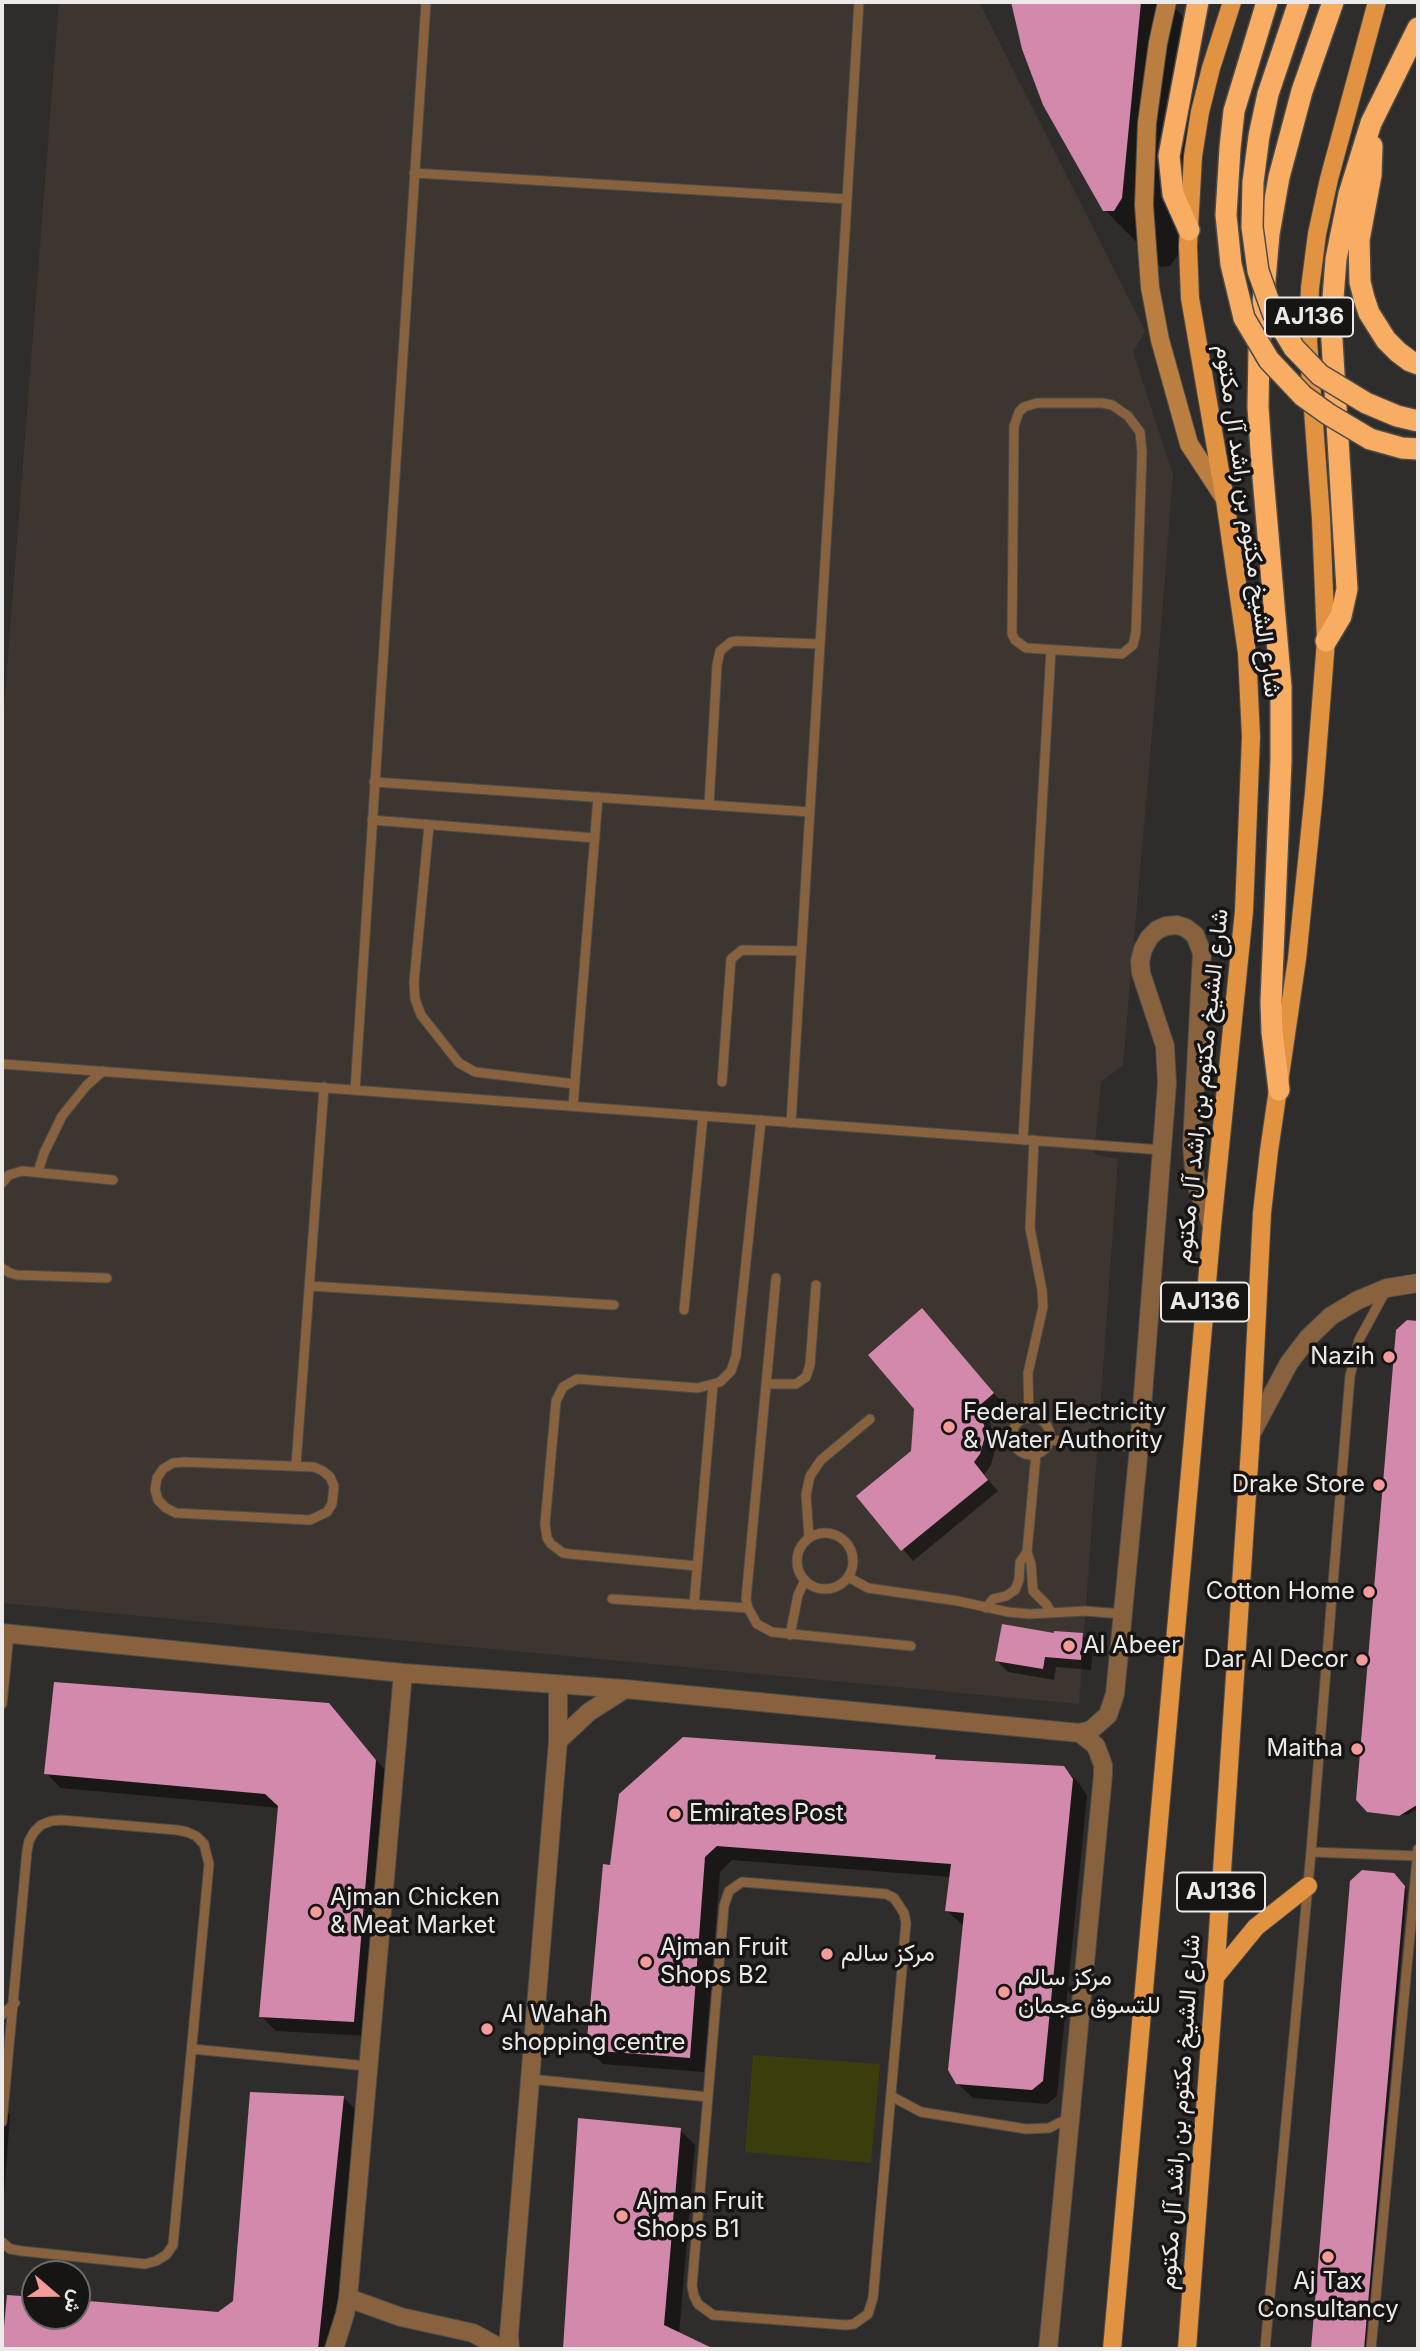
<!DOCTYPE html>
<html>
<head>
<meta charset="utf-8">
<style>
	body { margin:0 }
	#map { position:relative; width:1420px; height:2351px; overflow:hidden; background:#2f2d2b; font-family:Inter,Vazirmatn,sans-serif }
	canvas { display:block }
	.frame { position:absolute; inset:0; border:4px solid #ebeae9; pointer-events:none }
	.north { position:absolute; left:21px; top:2260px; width:70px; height:70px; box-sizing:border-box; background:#161514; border:2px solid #6b6a69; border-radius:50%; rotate:110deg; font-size:19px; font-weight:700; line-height:28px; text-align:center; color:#ebeae9 }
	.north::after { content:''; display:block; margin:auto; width:24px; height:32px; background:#f59b99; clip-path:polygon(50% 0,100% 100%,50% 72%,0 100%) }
</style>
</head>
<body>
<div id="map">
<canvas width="1420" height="2351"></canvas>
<div class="frame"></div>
<div class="north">ش</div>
</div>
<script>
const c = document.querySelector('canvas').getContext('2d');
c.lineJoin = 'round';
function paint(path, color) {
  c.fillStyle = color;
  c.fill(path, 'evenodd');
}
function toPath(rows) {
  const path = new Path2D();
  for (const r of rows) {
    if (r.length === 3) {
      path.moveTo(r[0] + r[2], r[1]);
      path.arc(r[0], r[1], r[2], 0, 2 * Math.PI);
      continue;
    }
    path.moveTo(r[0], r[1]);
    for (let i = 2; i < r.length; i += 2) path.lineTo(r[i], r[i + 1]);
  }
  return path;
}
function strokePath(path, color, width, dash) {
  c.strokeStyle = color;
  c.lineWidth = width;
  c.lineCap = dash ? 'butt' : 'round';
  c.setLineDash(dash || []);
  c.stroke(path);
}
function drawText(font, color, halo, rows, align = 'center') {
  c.font = font + ' Inter,Vazirmatn,sans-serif';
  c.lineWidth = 7;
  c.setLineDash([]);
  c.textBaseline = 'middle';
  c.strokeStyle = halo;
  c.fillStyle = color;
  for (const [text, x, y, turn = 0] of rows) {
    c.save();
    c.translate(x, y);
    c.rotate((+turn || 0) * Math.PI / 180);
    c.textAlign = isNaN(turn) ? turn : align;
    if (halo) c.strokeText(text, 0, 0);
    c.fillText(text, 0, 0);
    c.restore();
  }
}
paint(toPath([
	[59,2,979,2,1145,331,1133,352,1173,475,1157,677,1123,1065,1101,1082,1094,1154,1118,1159,1079,1704,2,1603,2,733]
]), '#3d352f');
paint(toPath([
	[753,2055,880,2064,871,2163,745,2152]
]), '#3a3e0c');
paint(toPath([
	[1013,2,1169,2,1199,32,1178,255,1170,266,1161,267,1105,210,1024,48],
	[933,1322,1004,1405,989,1418,996,1445,991,1465,984,1475,998,1491,913,1561,858,1496,913,1451],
	[1407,1322,1418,1323,1418,1808,1407,1815,1368,1811],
	[1082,1635,1093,1646,1091,1670,1056,1667,1054,1680,1008,1672,997,1661],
	[328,1704,390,1776,368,2036,276,2031,261,2016,280,1808,61,1788,46,1773],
	[935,1757,939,1761,1063,1767,1079,1783,1087,1796,1057,2096,1047,2104,973,2098,957,2083,964,1926,947,1911,951,1877,732,1860,720,1872,704,2072,603,2064,588,2049,611,1867],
	[1393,1875,1407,1890,1367,2349,1312,2349,1352,1882],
	[343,2097,358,2112,334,2349,3,2349,8,2297,35,2299,35,2316,77,2316,77,2302,219,2314,235,2302],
	[2,2106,10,2114,2,2224],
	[580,2120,680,2130,695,2145,679,2334,709,2348,717,2349,565,2349]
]), '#0007');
paint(toPath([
	[1011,2,1141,2,1122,198,1114,211,1103,211,1043,105,1022,49],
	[922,1308,994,1393,979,1406,986,1433,980,1454,974,1462,988,1480,901,1551,856,1496,911,1451,914,1409,868,1355],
	[1407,1320,1418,1321,1418,1791,1417,1805,1399,1816,1367,1812,1356,1800,1396,1330],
	[1002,1624,1054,1633,1054,1631,1083,1633,1081,1660,1045,1657,1043,1669,995,1661],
	[54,1682,329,1703,376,1760,354,2022,259,2017,278,1806,265,1794,44,1774],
	[683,1737,936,1755,935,1759,1064,1766,1073,1779,1043,2081,1032,2090,956,2084,948,2070,964,1913,945,1911,951,1864,717,1846,705,1857,690,2058,586,2050,603,1864,610,1865,619,1794],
	[1362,1870,1394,1873,1405,1886,1364,2349,1311,2349,1350,1881],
	[250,2092,344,2096,318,2349,2,2349,7,2295,35,2297,35,2316,77,2316,77,2300,218,2312,233,2301],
	[578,2118,681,2128,664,2325,714,2349,563,2349]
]), '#d289ab');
const lane = toPath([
	[414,173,847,199],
	[1037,403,1102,403,1112,405,1128,416,1140,432,1142,452,1136,632,1133,645,1122,654,1026,648,1015,640,1012,634,1014,426,1019,412,1024,407,1037,403],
	[374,782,810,812],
	[709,805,717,665,720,651,731,642,737,641,820,644],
	[372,820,595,838],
	[429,825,414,982,415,999,421,1015,459,1063,475,1072,575,1084],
	[2,1064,1162,1150],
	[722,1082,731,959,742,950,801,951],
	[355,1090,426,2],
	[573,1106,598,797],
	[791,1123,859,2],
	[1023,1140,1051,650],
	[38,1172,44,1153,62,1116,87,1085,103,1071],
	[2,1183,9,1175,22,1171,113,1180],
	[2,1268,10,1273,17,1275,107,1278],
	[776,1278,746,1599,748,1608,757,1624,772,1632,911,1646],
	[310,1286,614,1305],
	[684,1310,703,1116],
	[766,1384,796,1384,806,1377,810,1365,816,1285],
	[1031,1436,19],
	[1029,1418,1028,1373,1043,1307,1042,1290,1030,1228,1034,1140],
	[1050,1440,1139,1447],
	[1036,1454,1027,1552,1031,1564,1033,1591,1046,1604,1051,1612],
	[184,1462,314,1467,323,1471,330,1477,334,1486,332,1504,327,1512,310,1520,176,1513,166,1508,158,1500,155,1489,157,1478,163,1469,173,1463,184,1462],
	[296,1465,324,1087],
	[825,1561,28],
	[809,1537,806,1495,810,1476,821,1460,870,1419],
	[697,1566,570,1554,563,1553,551,1544,547,1538,545,1524,556,1401,563,1387,577,1379,698,1388,720,1382,731,1371,736,1356,761,1120],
	[848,1577,868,1588,958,1601,1008,1612,1030,1614,1085,1611,1123,1614],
	[612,1599,748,1608],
	[694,1605,713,1385],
	[986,1608,993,1599,1006,1596,1015,1590,1019,1580,1020,1562,1027,1552],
	[790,1635,798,1595,805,1580],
	[2,1704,9,1634],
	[1311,1852,1418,1856],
	[742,1882,886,1894,894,1898,904,1913,906,1923,873,2298,868,2314,854,2324,846,2325,713,2315,698,2304,694,2296,692,2286,724,1906,729,1891,742,1882],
	[2,2015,15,2003],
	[192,2049,367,2066],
	[530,2079,708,2097],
	[891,2096,921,2112,1026,2129,1049,2128,1069,2118],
	[2,2122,27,1851,29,1841,34,1832,41,1825,51,1821,61,1820,177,1830,187,1832,196,1836,204,1844,209,1864,173,2245,166,2255,156,2261,145,2264,22,2251,10,2249,2,2242],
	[1265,2349,1311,1852,1350,1376,1359,1340,1385,1292],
	[1371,2349,1418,1849]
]);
const street = toPath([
	[1251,1434,1289,1363,1308,1338,1331,1316,1358,1300,1387,1288,1418,1283],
	[2,1633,403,1673,625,1689,1080,1733,1091,1730,1108,1715,1115,1694,1139,1447,1167,1083,1165,1046,1141,973,1140,961,1143,949,1149,938,1157,930,1166,926,1177,925,1186,928,1195,935,1202,953,1192,1145,1195,1181,1212,1226],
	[558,1741,589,1712,625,1689],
	[348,2298,401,2317,473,2333,502,2349],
	[334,2349,345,2314,348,2298,403,1673],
	[510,2349,509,2335,558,1741,558,1685],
	[1048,2349,1103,1775,1103,1765,1096,1746,1080,1733]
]);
const secondary = toPath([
	[1167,2,1158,43,1147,123,1144,205,1150,287,1160,340,1189,444,1225,499]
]);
const primary = toPath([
	[1215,1977,1256,1927,1308,1886],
	[1112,2349,1212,1226,1244,911,1251,737,1247,653,1225,500,1190,298,1188,246,1193,156,1200,112,1211,68,1232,2],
	[1187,2349,1215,1977,1251,1434,1262,1213,1269,1151,1297,959,1314,793,1326,641,1321,519,1308,341,1310,288,1317,234,1329,179,1377,2]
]);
const highway = toPath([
	[1372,146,1371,175,1359,240,1360,282,1364,298,1369,313,1386,340,1398,352,1410,361,1418,364],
	[1189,230,1173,194,1169,156,1198,2],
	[1326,641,1341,616,1347,589,1331,324,1336,259,1349,194,1371,123,1418,28],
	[1279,1090,1272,1032,1271,1002,1281,761,1281,687,1262,465,1258,407,1259,349,1269,234,1279,177,1302,91,1333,2]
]);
strokePath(lane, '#4d4b49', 11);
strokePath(street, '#4d4b49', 20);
strokePath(secondary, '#4d4b49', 20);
strokePath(primary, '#4d4b49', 20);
strokePath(highway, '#4d4b49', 24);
strokePath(lane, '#88623e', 9);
strokePath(street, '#88623e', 18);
strokePath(secondary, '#bb7e41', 18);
strokePath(primary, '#e29342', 18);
strokePath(highway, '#f9ad63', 21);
const highwayBridge = toPath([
	[1267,2,1234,111,1230,148,1226,215,1231,264,1244,318,1269,360,1303,396,1328,414,1370,439,1402,448,1418,449],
	[1299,2,1268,94,1259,136,1253,182,1252,227,1258,271,1273,313,1294,348,1320,375,1366,403,1397,416,1418,421]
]);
strokePath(highwayBridge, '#4d4b49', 24, []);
strokePath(highwayBridge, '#f9ad63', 21);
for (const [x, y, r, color] of [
	[1389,1357,7,"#f59b99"],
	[949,1427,7,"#f59b99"],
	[1379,1485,7,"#f59b99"],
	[1369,1592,7,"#f59b99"],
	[1069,1646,7,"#f59b99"],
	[1362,1660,7,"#f59b99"],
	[1357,1749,7,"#f59b99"],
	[675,1814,7,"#f59b99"],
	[316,1912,7,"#f59b99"],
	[827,1954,7,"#f59b99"],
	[646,1962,7,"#f59b99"],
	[1004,1992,7,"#f59b99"],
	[487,2029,7,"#f59b99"],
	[622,2216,7,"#f59b99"],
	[1328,2257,7,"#f59b99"]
]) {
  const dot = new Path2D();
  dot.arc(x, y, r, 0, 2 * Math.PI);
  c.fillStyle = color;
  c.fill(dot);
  strokePath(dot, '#161514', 2.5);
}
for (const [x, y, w] of [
	[1309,317,88],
	[1205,1302,88],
	[1221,1892,88]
]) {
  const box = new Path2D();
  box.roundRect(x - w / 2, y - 19.5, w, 39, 5);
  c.fillStyle = '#161514';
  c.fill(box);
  strokePath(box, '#ebeae9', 2);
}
drawText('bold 23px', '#ebeae9', null, [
	["AJ136",1309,317],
	["AJ136",1205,1302],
	["AJ136",1221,1892]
]);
drawText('24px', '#ebeae9', '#161514', [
	["شارع الشيخ مكتوم بن راشد آل مكتوم",1248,521,82],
	["شارع الشيخ مكتوم بن راشد آل مكتوم",1202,1086,-84],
	["شارع الشيخ مكتوم بن راشد آل مكتوم",1180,2112,-86]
]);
drawText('24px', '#ebeae9', '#161514', [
	["Nazih",1375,1357,"right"],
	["Federal Electricity",963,1413],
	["& Water Authority",963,1441],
	["Drake Store",1365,1485,"right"],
	["Cotton Home",1355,1592,"right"],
	["Al Abeer",1083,1646],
	["Dar Al Decor",1348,1660,"right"],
	["Maitha",1343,1749,"right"],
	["Emirates Post",689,1814],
	["Ajman Chicken",330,1898],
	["& Meat Market",330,1926],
	["Ajman Fruit",660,1948],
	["Shops B2",660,1976],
	["مركز سالم",841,1954],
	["مركز سالم",1018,1978],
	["للتسوق عجمان",1018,2006],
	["Al Wahah",501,2015],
	["shopping centre",501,2043],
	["Ajman Fruit",636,2202],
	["Shops B1",636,2230],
	["Aj Tax",1328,2282,"center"],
	["Consultancy",1328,2310,"center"]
], 'left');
</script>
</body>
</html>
